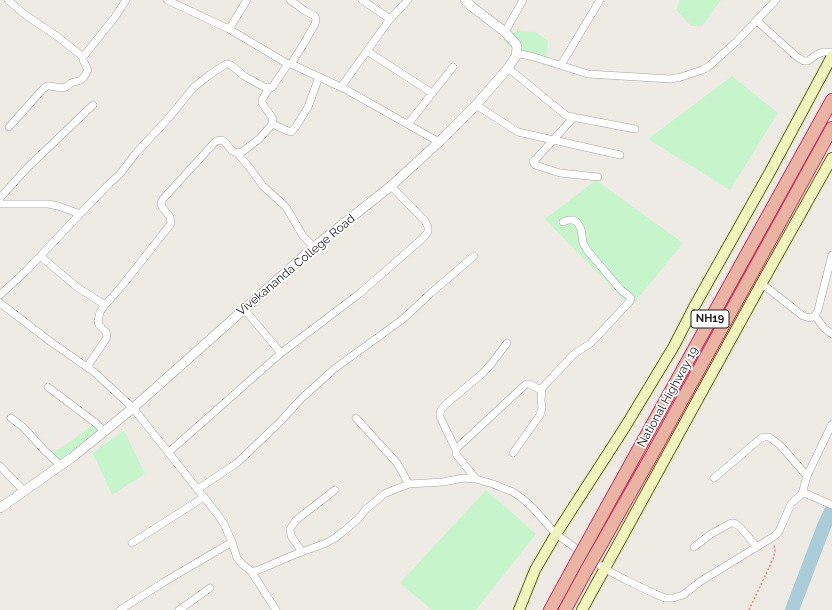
<!DOCTYPE html>
<html>
<head>
<meta charset="utf-8">
<style>
	body { margin:0 }
	canvas { display:block; background:#eeebe5 }
</style>
</head>
<body>
<canvas width="832" height="610"></canvas>
<script>
const c = document.querySelector('canvas').getContext('2d');
c.lineJoin = 'round';
function paint(path, color) {
  c.fillStyle = color;
  c.fill(path, 'evenodd');
}
function toPath(rows) {
  const path = new Path2D();
  for (const r of rows) {
    path.moveTo(r[0], r[1]);
    for (let i = 2; i < r.length; i += 2) path.lineTo(r[i], r[i + 1]);
  }
  return path;
}
function strokePath(path, color, width, dash) {
  c.strokeStyle = color;
  c.lineWidth = width;
  c.lineCap = dash ? 'butt' : 'round';
  c.setLineDash(dash || []);
  c.stroke(path);
}
function drawText(font, color, halo, rows, align = 'center') {
  c.font = font + ' Raleway,sans-serif';
  c.lineWidth = 3.5;
  c.setLineDash([]);
  c.textBaseline = 'middle';
  c.strokeStyle = halo;
  c.fillStyle = color;
  for (const [text, x, y, turn = 0] of rows) {
    c.save();
    c.translate(x, y);
    c.rotate((+turn || 0) * Math.PI / 180);
    c.textAlign = isNaN(turn) ? turn : align;
    if (halo) c.strokeText(text, 0, 0);
    c.fillText(text, 0, 0);
    c.restore();
  }
}
paint(toPath([
	[680,0,721,0,702,26,691,26,676,10],
	[516,31,535,32,548,41,546,62,516,52,503,40],
	[732,76,778,113,730,190,648,139],
	[596,180,683,243,631,307,545,219],
	[92,425,99,432,54,466,46,456,70,442],
	[124,430,145,474,112,495,93,453],
	[486,490,536,534,476,610,432,610,400,583]
]), '#c6f5cb');
strokePath(toPath([
	[792,610,824,526,832,509]
]), '#a9ccd8', 14);
const minor = toPath([
	[8,0,24,14,58,37,83,57],
	[167,0,229,29,288,64,291,64,345,89,439,142],
	[290,0,305,11,315,16,316,20,315,24,303,45,291,64],
	[362,0,390,19,408,0],
	[757,21,797,57,804,61,808,61,816,55,823,52,832,52],
	[229,29,247,0],
	[505,32,523,0],
	[367,51,432,93],
	[516,53,534,57,588,74,671,79,681,77,702,70,708,67,736,42,776,0],
	[561,65,600,0],
	[508,68,567,116,635,129],
	[341,87,390,19],
	[476,105,518,132,620,155],
	[574,117,535,160,533,161,535,165,560,173,598,177],
	[272,124,288,131,291,132,295,128,308,107,319,77],
	[408,124,453,67],
	[9,127,43,89,47,86,50,86,61,88,66,87,71,83,81,80,84,77,88,70,83,60,83,57,115,17,126,0],
	[237,153,249,167,263,186,286,207,303,236,314,247],
	[0,198,26,169,93,105],
	[0,204,48,204,58,206,80,214],
	[40,256,77,287,105,305],
	[766,287,803,316,810,318,815,316,818,310,832,255],
	[0,295,27,270,80,214,109,184,120,174,136,153,167,120,194,87,208,76,226,64,231,65,244,76,264,87,269,88,273,87,275,83,288,64],
	[0,303,51,342,94,372,133,408,218,515,224,524,232,542,237,558,242,564,251,571,255,571,261,569,291,556,326,543,335,538,344,531,358,519,366,509,376,501,384,494,396,489,409,484,443,482,463,478,476,479,493,484,513,492,523,499,533,508,556,534,605,569,626,580,655,594,665,598,673,598,683,595,701,581,773,537,778,533,781,527,791,504,796,499,802,494,807,494,832,505],
	[244,309,281,353],
	[815,316,824,328,832,334],
	[87,367,106,339,107,336,106,332,99,325,98,321,100,312,105,305,121,287,170,225,171,223,170,217,162,207,161,204,162,200,216,141,222,140,225,142,232,151,237,153,242,152,259,139,269,128,272,124,273,119,262,103,262,100,269,88],
	[48,387,97,424,104,432],
	[11,418,23,427,45,451,60,465],
	[356,418,397,463,409,484],
	[456,450,440,417,440,413,441,410,446,404,483,373,492,363,507,343],
	[169,452,281,353,359,294,423,238,428,232,428,227,425,221,391,186],
	[513,453,540,415,542,408,541,400,542,388],
	[0,466,24,491],
	[714,478,760,439,764,437,769,437,780,445,807,476],
	[476,479,456,454,456,450,458,447,526,384,529,384,539,389,542,388,574,354,591,343,630,301,631,299,630,297,621,290,587,250,583,243,581,229,577,222,573,220,568,220,563,222],
	[198,489,237,463,279,423,301,399,334,369,403,319,431,293,474,256],
	[802,494,807,476,832,424],
	[132,543,204,497],
	[694,547,711,534,731,523,734,523,740,527,757,547],
	[302,552,291,536,290,529,296,520,335,490],
	[251,571,276,610],
	[120,610,164,582,232,542],
	[179,610,210,588]
]);
const tertiary = toPath([
	[0,508,74,456,133,408,314,247,391,186,439,142,476,105,508,68,516,56,517,48,516,44,505,32,471,6,465,0]
]);
const secondary = toPath([
	[519,610,535,570,556,534,625,427,674,346,694,307,771,170,832,56],
	[582,610,764,279,832,158]
]);
const trunk = toPath([
	[589,539,832,100],
	[602,543,652,455,832,128],
	[550,610,575,564],
	[565,610,586,571]
]);
strokePath(minor, '#a2a2a2', 8);
strokePath(tertiary, '#a2a2a2', 10);
strokePath(secondary, '#606d0e', 12);
strokePath(trunk, '#cc3263', 14);
strokePath(toPath([
	[749,610,773,559,775,551,774,545]
]), '#ee8576', 1.5, [2, 2]);
strokePath(minor, '#fff', 7);
strokePath(tertiary, '#fff', 9);
strokePath(secondary, '#f0f4bd', 10);
strokePath(trunk, '#eab4a2', 12);
const trunkBridge = toPath([
	[575,564,589,539],
	[586,571,602,543]
]);
strokePath(trunkBridge, '#cc3263', 14, []);
strokePath(trunkBridge, '#eab4a2', 12);
for (const [x, y, w] of [
	[710,319,38]
]) {
  const box = new Path2D();
  box.roundRect(x - w / 2, y - 9, w, 18, 3);
  c.fillStyle = '#fff';
  c.fill(box);
  strokePath(box, '#1e1e1e', 1);
}
drawText('bold 11px', '#1e1e1e', null, [
	["NH19",710,319]
]);
drawText('12px', '#1e1e1e', '#fff', [
	["Vivekananda College Road",296,265,-40],
	["National Highway 19",668,397,-61]
]);
</script>
</body>
</html>
